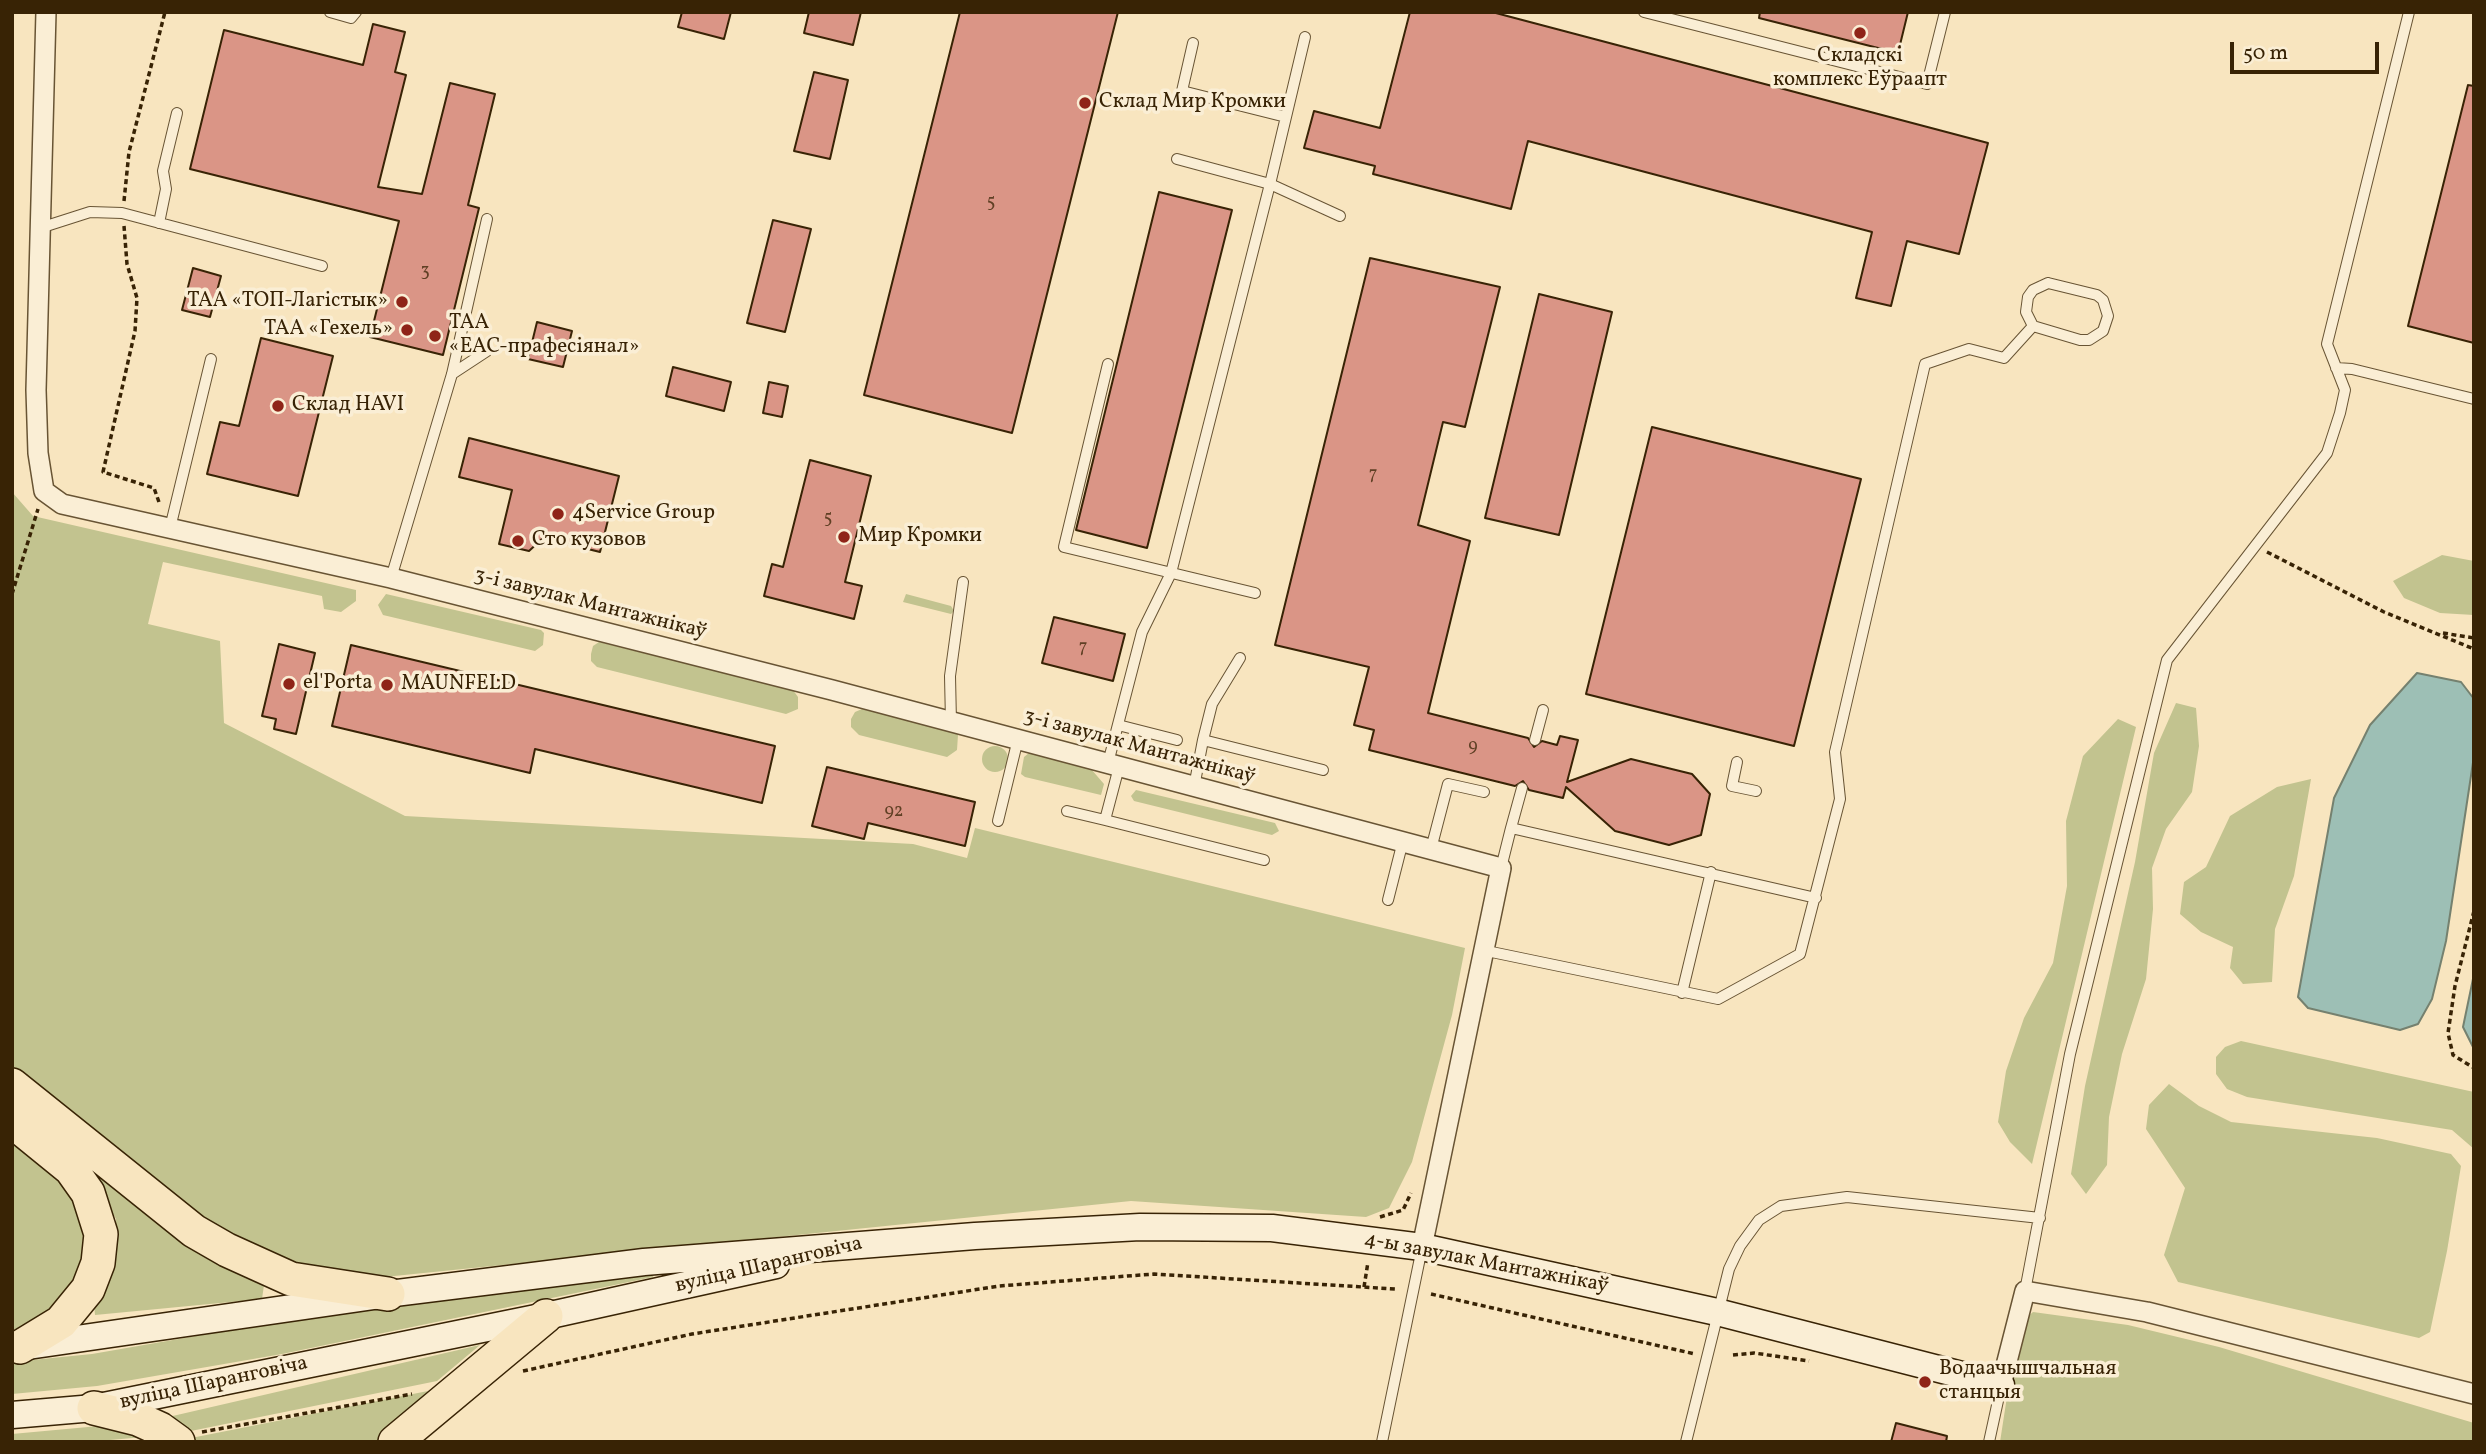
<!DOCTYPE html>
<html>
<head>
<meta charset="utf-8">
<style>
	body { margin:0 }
	#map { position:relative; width:2486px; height:1454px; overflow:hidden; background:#f8e5bf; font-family:Vollkorn,serif }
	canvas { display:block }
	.frame { position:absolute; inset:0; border:14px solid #382305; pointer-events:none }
	.scale { position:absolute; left:2230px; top:42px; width:149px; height:32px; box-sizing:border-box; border:4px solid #382305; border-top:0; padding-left:9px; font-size:21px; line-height:24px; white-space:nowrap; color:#382305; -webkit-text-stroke:5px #faeed5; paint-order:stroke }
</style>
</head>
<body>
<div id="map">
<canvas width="2486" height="1454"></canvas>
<div class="frame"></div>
<div class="scale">50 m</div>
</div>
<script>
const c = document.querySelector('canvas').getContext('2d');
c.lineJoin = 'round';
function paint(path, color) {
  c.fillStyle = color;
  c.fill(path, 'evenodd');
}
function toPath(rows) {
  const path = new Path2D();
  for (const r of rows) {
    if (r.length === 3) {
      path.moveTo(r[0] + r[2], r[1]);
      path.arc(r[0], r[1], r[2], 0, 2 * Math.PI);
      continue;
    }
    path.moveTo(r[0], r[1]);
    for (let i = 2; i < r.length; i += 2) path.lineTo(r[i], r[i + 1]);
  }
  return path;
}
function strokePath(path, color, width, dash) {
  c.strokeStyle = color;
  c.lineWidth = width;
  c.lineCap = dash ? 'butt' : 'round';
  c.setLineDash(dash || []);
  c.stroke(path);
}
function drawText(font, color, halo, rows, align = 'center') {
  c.font = font + ' Vollkorn,serif';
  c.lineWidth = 7;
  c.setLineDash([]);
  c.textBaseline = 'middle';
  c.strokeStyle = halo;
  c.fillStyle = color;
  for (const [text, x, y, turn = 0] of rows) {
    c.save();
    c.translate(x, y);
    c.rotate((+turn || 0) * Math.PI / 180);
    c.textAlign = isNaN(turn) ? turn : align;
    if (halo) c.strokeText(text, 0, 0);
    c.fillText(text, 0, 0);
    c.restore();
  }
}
paint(toPath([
	[12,492,33,516,356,590,356,601,341,612,324,609,322,596,163,562,148,624,220,641,224,723,405,816,913,844,967,858,975,828,1465,948,1452,1015,1412,1162,1389,1208,1366,1217,1131,1201,355,1280,303,1273,206,1225,12,1068],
	[2442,555,2474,561,2474,615,2440,613,2404,598,2393,581],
	[386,594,541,630,544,633,543,645,535,651,383,615,378,605],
	[906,594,951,606,954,611,951,614,903,602],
	[599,642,793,690,798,697,798,709,786,714,597,667,591,661,591,654,593,646],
	[2176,703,2196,708,2199,746,2192,792,2166,829,2152,868,2153,909,2146,979,2122,1054,2109,1117,2107,1165,2086,1194,2071,1174,2085,1086,2135,862,2154,753],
	[862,709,955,732,958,735,957,750,947,757,859,735,851,727,851,719,855,712],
	[2118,719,2136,727,2032,1164,2010,1142,1998,1122,2006,1071,2024,1018,2053,963,2067,886,2066,821,2083,756],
	[995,759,13],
	[1029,753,1091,769,1104,784,1101,795,1025,777,1021,774,1024,757],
	[2311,779,2294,876,2275,929,2272,982,2243,984,2230,968,2233,947,2201,932,2180,914,2184,882,2206,867,2230,816,2277,787],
	[1136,790,1275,823,1279,831,1272,835,1134,801,1131,796],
	[2241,1041,2474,1092,2474,1149,2452,1130,2247,1097,2227,1089,2216,1074,2216,1057,2225,1047],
	[2169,1084,2199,1106,2231,1122,2377,1138,2451,1154,2461,1166,2447,1251,2430,1332,2419,1338,2178,1282,2164,1255,2185,1188,2146,1129,2149,1105],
	[12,1141,61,1181,80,1205,90,1243,63,1305,29,1329,12,1330],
	[74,1149,191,1249,264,1285,262,1299,95,1315,94,1304,115,1253,116,1219],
	[652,1274,653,1277,282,1354,97,1386,12,1394,12,1362,92,1354,271,1323],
	[2033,1312,2128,1325,2219,1347,2474,1423,2474,1442,2000,1442,2018,1325],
	[480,1345,437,1381,186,1432,164,1418],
	[428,1391,381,1442,195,1442,191,1438],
	[99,1426,156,1436,87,1442,12,1442,12,1434]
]), '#c2c38f');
const water = toPath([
	[2417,673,2461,682,2474,699,2474,756,2446,941,2432,999,2418,1024,2400,1030,2308,1008,2298,997,2334,798,2370,725,2417,673],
	[2474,974,2474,1049,2463,1027,2474,974]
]);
paint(water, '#9dbfb5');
strokePath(water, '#75816f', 2);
const building = toPath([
	[682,12,731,12,724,39,678,27,682,12],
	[809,12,861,12,853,45,804,33,809,12],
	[960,12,1118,12,1012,433,864,395,960,12],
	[1410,12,1492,12,1988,143,1959,254,1907,241,1891,306,1856,298,1872,232,1528,141,1511,209,1373,174,1375,166,1304,148,1314,111,1380,128,1410,12],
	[1760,12,1908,12,1898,53,1759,18,1760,12],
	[373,24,405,32,395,72,406,75,378,187,422,194,450,83,495,94,468,205,479,208,443,355,370,337,399,221,190,169,224,30,363,65,373,24],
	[814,72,848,80,830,159,794,151,814,72],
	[2468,85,2474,86,2474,343,2408,326,2468,85],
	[1159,192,1232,210,1147,548,1076,530,1159,192],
	[773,220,811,229,785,332,747,323,773,220],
	[1370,258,1500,287,1465,427,1443,422,1418,525,1470,541,1428,713,1528,738,1534,747,1542,741,1557,745,1560,736,1578,740,1567,782,1631,759,1692,774,1710,794,1701,835,1669,845,1615,831,1566,787,1563,798,1529,790,1523,781,1515,786,1369,750,1374,730,1354,725,1369,667,1275,645,1370,258],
	[193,268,221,276,210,317,182,310,193,268],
	[1539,294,1612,312,1559,535,1485,518,1539,294],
	[537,322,572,331,563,367,528,359,537,322],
	[261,338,333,356,298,496,207,474,220,422,239,426,261,338],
	[673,367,731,382,724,411,666,396,673,367],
	[769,382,788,386,782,417,763,413,769,382],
	[1652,427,1861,479,1794,746,1586,694,1652,427],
	[469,438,619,476,600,552,543,538,529,551,499,544,512,490,459,477,469,438],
	[810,460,871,476,845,582,862,586,854,619,764,596,772,564,783,567,810,460],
	[1054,617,1125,634,1113,681,1042,663,1054,617],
	[279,644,315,653,296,734,274,729,276,719,262,716,279,644],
	[351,645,775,746,762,803,535,749,530,773,332,726,351,645],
	[827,767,975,802,965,846,868,823,864,839,812,826,827,767],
	[1896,1423,1947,1436,1946,1442,1891,1442,1896,1423]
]);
paint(building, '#da9586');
strokePath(building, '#382305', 2);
const lane = toPath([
	[330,12,351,18,356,12],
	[1644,12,1927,84,1945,12],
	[1305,37,1270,184,1340,216],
	[1193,43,1182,91,1286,117],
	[159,223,166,189,163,171,177,113],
	[40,228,90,212,122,213,322,266],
	[2048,283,2097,295,2103,300,2108,316,2103,331,2089,340,2080,340,2033,326,2026,312,2028,297,2033,290,2048,283],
	[1108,364,1064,547,1255,593],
	[2336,368,2352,369,2474,399],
	[452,374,487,351],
	[170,528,211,359],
	[391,578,452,374,487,219],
	[1240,658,1212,704,1203,740,1323,770],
	[951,722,950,676,963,582],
	[1118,725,1177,740],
	[1535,740,1543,710],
	[1737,762,1732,786,1756,791],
	[1108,763,1142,632,1171,573,1270,184,1177,159],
	[1119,767,1105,820,1264,860],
	[1194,787,1203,740],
	[1067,811,1105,820],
	[998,821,1018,739],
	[1511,828,1522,788],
	[1431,849,1448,784,1484,792],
	[1501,868,1511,828,1816,898],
	[1388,900,1403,841],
	[1482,950,1718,999,1800,954,1840,799,1835,752,1925,364,1969,349,2004,358,2033,326],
	[1682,993,1711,872],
	[2025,1291,2070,1054,2167,660,2327,453,2340,413,2345,390,2327,344,2409,12],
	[1382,1442,1422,1248],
	[1686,1442,1729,1269,1740,1246,1759,1220,1781,1206,1847,1197,2040,1218],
	[1989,1442,2001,1387]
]);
const street = toPath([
	[46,12,36,390,38,453,44,491,62,504,391,578,832,690,1501,868,1422,1247],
	[2001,1385,2025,1291,2147,1312,2474,1394]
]);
const secondary = toPath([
	[28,1346,388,1294,644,1262,975,1236,1140,1227,1272,1228,1422,1247,1717,1312,2001,1385],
	[12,1415,94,1408,546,1316,776,1265]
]);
const highway = toPath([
	[12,1085,194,1231,227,1250,291,1279,388,1294],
	[12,1121,71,1169,88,1193,101,1234,98,1263,88,1289,61,1322,20,1347],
	[94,1408,138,1419,160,1429,178,1442],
	[395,1442,546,1316]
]);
strokePath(lane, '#685434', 12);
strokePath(street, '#685434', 22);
strokePath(secondary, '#382305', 29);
strokePath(highway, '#382305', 36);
strokePath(toPath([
	[124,201,129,152,165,12],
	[124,226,127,264,137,298,135,331,103,472,154,488,160,505],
	[2267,552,2384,612,2474,649],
	[12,594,38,509],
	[2443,633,2474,638],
	[2474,911,2455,986,2448,1033,2453,1055,2474,1068],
	[1380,1217,1403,1210,1411,1193],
	[1364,1287,1368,1262],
	[1431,1294,1695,1354],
	[1733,1355,1754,1353,1809,1361],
	[523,1371,692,1334,999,1286,1154,1274,1395,1289],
	[202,1432,412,1394]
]), '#382305', 3.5, [5, 3.5]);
strokePath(lane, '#faeed5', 10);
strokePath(street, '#faeed5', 19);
strokePath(secondary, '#faeed5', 26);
strokePath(highway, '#f8e5bf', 33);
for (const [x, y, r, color] of [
	[1860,33,7,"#8f2418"],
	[1085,103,7,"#8f2418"],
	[402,302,7,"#8f2418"],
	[407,330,7,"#8f2418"],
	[435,336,7,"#8f2418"],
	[278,406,7,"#8f2418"],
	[558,514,7,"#8f2418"],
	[844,537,7,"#8f2418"],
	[518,541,7,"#8f2418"],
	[289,684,7,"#8f2418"],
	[387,685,7,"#8f2418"],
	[1925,1382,7,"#8f2418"]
]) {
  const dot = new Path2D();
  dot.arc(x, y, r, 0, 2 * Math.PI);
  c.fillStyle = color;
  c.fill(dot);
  strokePath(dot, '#faeed5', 2.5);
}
drawText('18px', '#604025', null, [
	["5",991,204],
	["3",425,273],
	["7",1373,476],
	["5",828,520],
	["7",1083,649],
	["9",1473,748],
	["92",894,813]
]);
drawText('21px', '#382305', '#faeed5', [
	["Складскі",1860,57,"center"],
	["комплекс Еўраапт",1860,81,"center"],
	["Склад Мир Кромки",1099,103],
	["ТАА «ТОП-Лагістык»",388,302,"right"],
	["ТАА",449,324],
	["«ЕАС-прафесіянал»",449,348],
	["ТАА «Гехель»",393,330,"right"],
	["Склад HAVI",292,406],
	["4Service Group",572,514],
	["Мир Кромки",858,537],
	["Сто кузовов",532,541],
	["el'Porta",303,684],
	["MAUNFELD",401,685],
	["Водаачышчальная",1939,1370],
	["станцыя",1939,1394]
], 'left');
drawText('21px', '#382305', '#faeed5', [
	["3-і завулак Мантажнікаў",590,605,14],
	["3-і завулак Мантажнікаў",1139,748,15],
	["4-ы завулак Мантажнікаў",1486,1264,11],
	["вуліца Шаранговіча",769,1266,-13],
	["вуліца Шаранговіча",214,1384,-12]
]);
</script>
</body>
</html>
